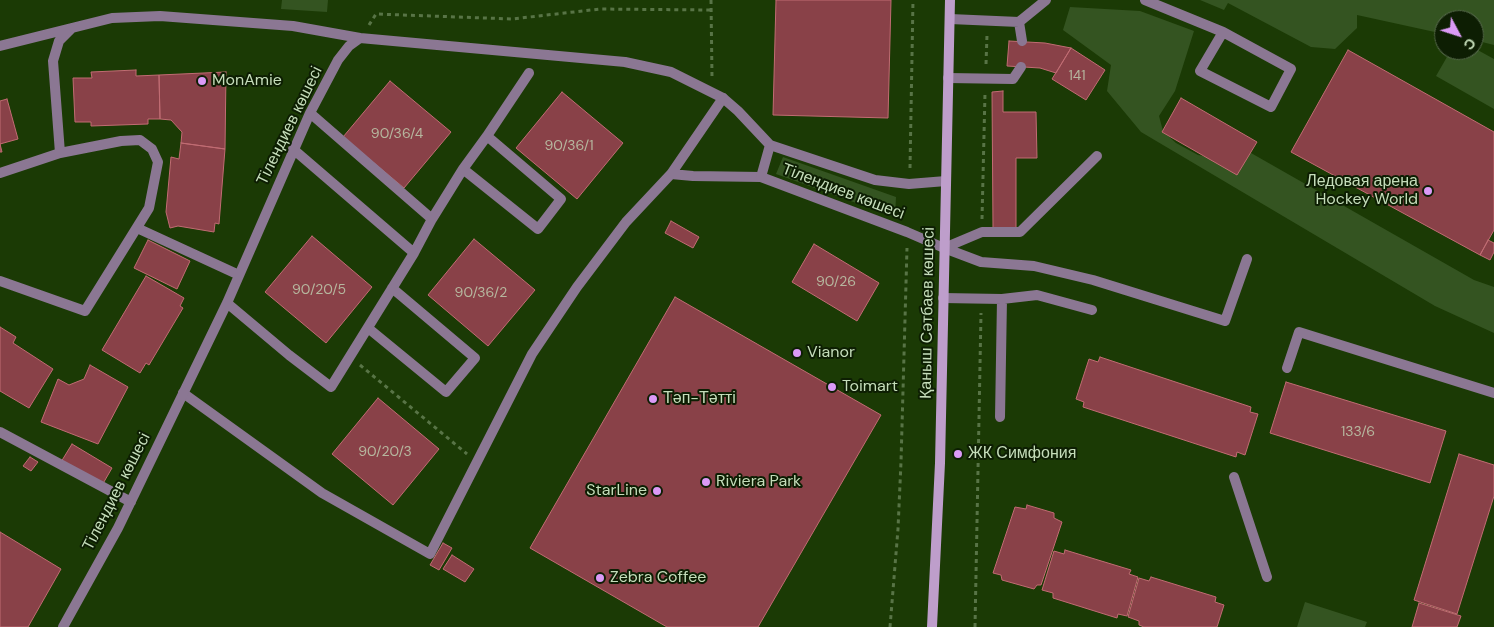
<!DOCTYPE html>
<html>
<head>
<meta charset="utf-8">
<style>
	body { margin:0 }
	#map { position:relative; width:1494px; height:627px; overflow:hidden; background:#1b3a05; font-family:"DM Sans",sans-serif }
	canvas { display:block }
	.north { position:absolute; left:1434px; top:10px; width:50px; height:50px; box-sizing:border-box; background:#0d1e03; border:1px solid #576a4c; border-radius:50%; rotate:130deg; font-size:14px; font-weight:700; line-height:20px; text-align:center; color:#c5ddba }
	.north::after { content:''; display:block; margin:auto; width:18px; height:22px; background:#db9af6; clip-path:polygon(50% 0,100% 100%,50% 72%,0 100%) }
</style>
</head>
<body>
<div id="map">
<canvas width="1494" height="627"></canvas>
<div class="north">С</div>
</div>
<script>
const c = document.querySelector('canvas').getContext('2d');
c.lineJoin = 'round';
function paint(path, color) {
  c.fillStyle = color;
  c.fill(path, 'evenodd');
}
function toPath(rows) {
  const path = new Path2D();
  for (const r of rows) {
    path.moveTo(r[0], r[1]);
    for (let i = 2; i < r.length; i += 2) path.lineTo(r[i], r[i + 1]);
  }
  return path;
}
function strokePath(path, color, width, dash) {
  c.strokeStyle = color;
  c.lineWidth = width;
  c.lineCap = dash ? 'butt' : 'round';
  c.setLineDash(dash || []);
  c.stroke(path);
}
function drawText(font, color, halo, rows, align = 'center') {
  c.font = font + ' "DM Sans",sans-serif';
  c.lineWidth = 4;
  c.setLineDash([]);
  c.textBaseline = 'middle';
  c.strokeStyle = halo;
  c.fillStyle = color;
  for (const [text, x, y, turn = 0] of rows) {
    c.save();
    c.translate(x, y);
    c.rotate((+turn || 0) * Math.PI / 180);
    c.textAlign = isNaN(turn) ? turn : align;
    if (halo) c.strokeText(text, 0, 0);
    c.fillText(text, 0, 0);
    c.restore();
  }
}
paint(toPath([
	[282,0,328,0,327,12,281,9],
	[1200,0,1494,0,1494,45,1474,40,1474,20,1444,20,1444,34,1357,15,1357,28,1335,49,1311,47,1228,3,1224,10],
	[1070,7,1140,11,1194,31,1175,91,1159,116,1163,131,1176,143,1198,155,1216,159,1237,158,1251,153,1474,280,1494,287,1494,333,1435,306,1141,132,1107,91,1111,65,1063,30],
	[1474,48,1494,59,1494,109,1436,76,1451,50,1474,50],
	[783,157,896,197,895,217,776,174],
	[1305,602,1367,622,1365,627,1297,627]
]), '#345421');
const building = toPath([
	[776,0,891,0,888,118,773,115,776,0],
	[1009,41,1045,43,1071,48,1056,73,1040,68,1007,66,1009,41],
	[1071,48,1105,70,1086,100,1052,79,1071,48],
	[1348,50,1494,132,1494,230,1480,255,1291,152,1348,50],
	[136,70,136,76,159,75,160,119,148,119,148,124,91,126,91,122,75,122,73,78,92,78,91,72,136,70],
	[226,72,225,149,181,143,182,132,171,120,160,119,159,75,226,72],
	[390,81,451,132,404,188,343,137,390,81],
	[1003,91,1003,112,1036,112,1037,158,1016,158,1016,228,993,228,992,92,1003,91],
	[562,92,623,143,577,199,516,148,562,92],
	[1181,98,1257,142,1237,175,1162,132,1181,98],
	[7,99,18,139,0,144,2,152,0,152,0,101,7,99],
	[181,143,225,149,219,224,215,223,214,232,178,226,170,228,166,212,171,157,179,159,181,143],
	[671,221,699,237,693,248,665,233,671,221],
	[312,236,372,287,326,343,265,292,312,236],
	[474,239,535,290,488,346,428,295,474,239],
	[148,240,190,261,177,289,134,268,148,240],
	[1488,240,1494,243,1494,252,1490,260,1480,255,1488,240],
	[814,244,879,283,857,321,792,282,814,244],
	[146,276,184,298,180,306,183,308,149,365,146,363,140,373,102,350,146,276],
	[675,297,881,415,758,627,667,627,530,548,675,297],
	[0,327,16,337,13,343,53,369,29,408,0,391,0,327],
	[1100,357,1251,407,1250,412,1258,414,1245,455,1237,452,1236,457,1083,407,1084,402,1076,399,1089,359,1098,362,1100,357],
	[90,365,128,387,98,444,41,422,58,379,69,385,84,379,90,365],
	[1286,382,1446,431,1430,483,1270,433,1286,382],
	[378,398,439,449,393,505,332,454,378,398],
	[72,444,112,468,101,487,61,462,72,444],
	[1459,454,1494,465,1494,496,1457,614,1414,600,1459,454],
	[30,457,38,462,31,471,23,466,30,457],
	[1027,505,1054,513,1054,518,1062,522,1041,585,1037,585,1034,589,1002,580,1001,575,993,573,1015,507,1026,509,1027,505],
	[0,532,61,569,28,627,0,627,0,532],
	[443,543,452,548,439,570,430,565,443,543],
	[1065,550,1131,570,1129,574,1138,577,1127,616,1118,614,1117,618,1053,598,1053,593,1042,590,1054,551,1064,554,1065,550],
	[452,555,474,569,465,582,443,569,452,555],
	[1151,577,1216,597,1215,602,1224,605,1217,627,1144,627,1139,625,1139,621,1128,617,1139,578,1149,581,1151,577],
	[1419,603,1461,616,1457,627,1412,627,1419,603]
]);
paint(building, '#894148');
strokePath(building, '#c16c73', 1);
strokePath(toPath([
	[711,0,712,77],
	[369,25,376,14,512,19,600,9,711,10],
	[986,64,987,35],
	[910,168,913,0],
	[982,219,985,93],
	[360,365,467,454],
	[890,627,898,529,901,462,907,248],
	[975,627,981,313]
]), '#587446', 3, [4, 4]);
strokePath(toPath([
	[1145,0,1223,32,1291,69,1271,107,1200,71,1223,32],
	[950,19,1019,22,1022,41],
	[1019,22,1046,0],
	[948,78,1013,79,1021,67],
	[671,174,693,176,761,177],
	[944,248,981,262,1034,266,1093,280,1225,321,1247,259],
	[944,248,982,232,1020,232,1097,156],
	[943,298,1002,299],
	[1287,368,1299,332,1494,393],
	[183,393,322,493,430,554,532,354,577,287,626,222,671,174,723,98],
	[1000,417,1002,299,1037,295,1092,310],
	[1234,477,1267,577]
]), '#8b7793', 10);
strokePath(toPath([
	[0,46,112,18,160,16,293,26,360,38],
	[310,113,432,219],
	[770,145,761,177,907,232,944,248],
	[60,153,53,61,59,41,72,28],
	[463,169,487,136],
	[0,173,60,153,121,141,140,140,152,149,158,162,149,208,85,311,0,281],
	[137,228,239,275],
	[414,253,432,219,463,169,538,229,561,199,487,136,529,73],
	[227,303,289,355,331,387,414,253,293,149],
	[368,328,446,392,475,358,392,288],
	[0,432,131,502],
	[63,627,118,528,227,303,310,113,338,60,349,46,360,38,625,62,671,72,723,98,738,111,770,145,875,180,909,184,946,181]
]), '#8b7793', 10);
strokePath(toPath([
	[932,627,940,463,950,0]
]), '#be9ecb', 10);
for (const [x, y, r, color] of [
	[202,81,5,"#db9af6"],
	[1428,191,5,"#db9af6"],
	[797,353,5,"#db9af6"],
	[832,387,5,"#db9af6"],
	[653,399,5,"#db9af6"],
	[958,454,5,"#db9af6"],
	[706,482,5,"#db9af6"],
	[657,491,5,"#db9af6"],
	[600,578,5,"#db9af6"]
]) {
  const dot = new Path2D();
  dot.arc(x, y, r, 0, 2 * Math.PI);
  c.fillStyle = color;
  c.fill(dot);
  strokePath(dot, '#0d1e03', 2);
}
drawText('14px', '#b6b69e', null, [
	["141",1077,76],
	["90/36/4",397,134],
	["90/36/1",569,146],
	["90/26",836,282],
	["90/20/5",319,290],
	["90/36/2",481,293],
	["133/6",1358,432],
	["90/20/3",385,452]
]);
drawText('16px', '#c5ddba', '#0d1e03', [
	["MonAmie",212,81],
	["Ледовая арена",1418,182,"right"],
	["Hockey World",1418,200,"right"],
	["Vianor",807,353],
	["Toimart",842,387],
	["Тәп-Тәтті",663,399],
	["ЖК Симфония",968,454],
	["Riviera Park",716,482],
	["StarLine",647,491,"right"],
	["Zebra Coffee",610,578]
], 'left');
drawText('16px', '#c5ddba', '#0d1e03', [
	["Тілендиев көшесі",290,126,-64],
	["Тілендиев көшесі",843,192,21],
	["Қаныш Сәтбаев көшесі",928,313,-89],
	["Тілендиев көшесі",117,492,-63]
]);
</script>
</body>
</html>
